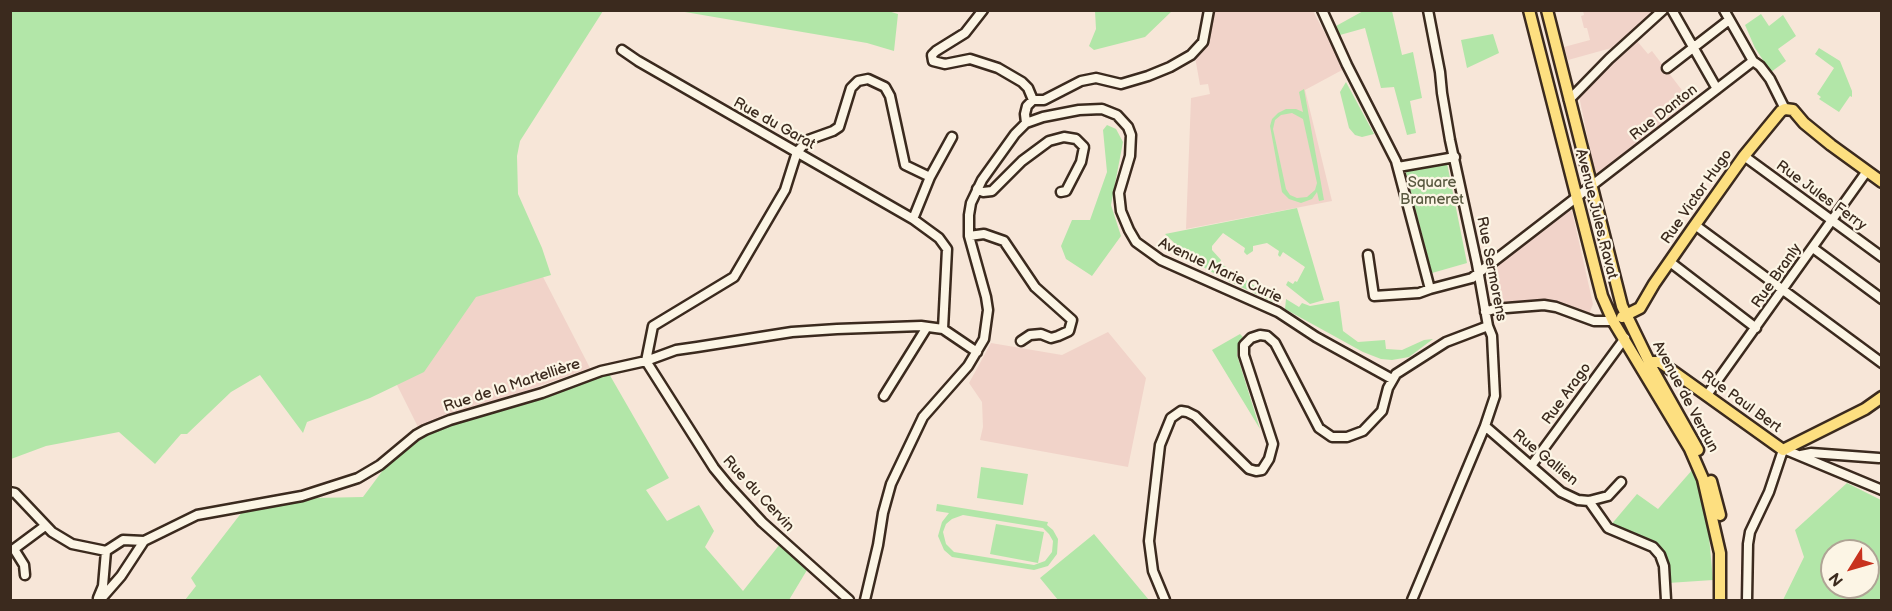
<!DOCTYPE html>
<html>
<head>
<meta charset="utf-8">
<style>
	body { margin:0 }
	#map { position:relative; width:1892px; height:611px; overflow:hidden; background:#f7e6d8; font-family:"Balsamiq Sans",sans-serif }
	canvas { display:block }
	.frame { position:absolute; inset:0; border:12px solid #3b2a1e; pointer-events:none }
	.north { position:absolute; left:1820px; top:539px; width:60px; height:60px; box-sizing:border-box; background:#fcf5e5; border:2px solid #afa495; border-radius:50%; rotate:233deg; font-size:16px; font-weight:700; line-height:24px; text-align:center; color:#3b2a1e }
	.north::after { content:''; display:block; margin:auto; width:21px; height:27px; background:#c8321e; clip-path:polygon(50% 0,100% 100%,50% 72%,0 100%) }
</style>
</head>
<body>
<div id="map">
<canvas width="1892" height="611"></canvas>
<div class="frame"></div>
<div class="north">N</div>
</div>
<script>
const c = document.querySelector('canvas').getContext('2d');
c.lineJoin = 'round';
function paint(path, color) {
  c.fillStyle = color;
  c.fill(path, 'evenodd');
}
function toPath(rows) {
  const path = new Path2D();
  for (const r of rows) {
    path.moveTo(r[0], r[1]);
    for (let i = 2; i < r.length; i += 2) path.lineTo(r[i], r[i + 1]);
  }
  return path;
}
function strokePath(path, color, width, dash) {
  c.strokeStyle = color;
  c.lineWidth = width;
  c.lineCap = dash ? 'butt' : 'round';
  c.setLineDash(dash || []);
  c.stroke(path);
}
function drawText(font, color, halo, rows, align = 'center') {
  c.font = font + ' "Balsamiq Sans",sans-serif';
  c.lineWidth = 4.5;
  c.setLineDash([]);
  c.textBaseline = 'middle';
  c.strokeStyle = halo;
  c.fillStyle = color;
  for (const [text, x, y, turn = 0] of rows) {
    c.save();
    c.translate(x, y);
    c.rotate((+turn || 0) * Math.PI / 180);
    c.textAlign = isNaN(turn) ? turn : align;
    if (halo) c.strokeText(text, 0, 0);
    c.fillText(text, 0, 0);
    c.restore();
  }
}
paint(toPath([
	[1214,11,1313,11,1344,69,1305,90,1332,201,1186,229,1191,98,1210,94,1208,84,1200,85,1195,57,1209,42],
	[1583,11,1655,11,1615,47,1568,60,1564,47,1590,40,1587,28,1584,28,1581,16,1584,15],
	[1637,41,1648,54,1652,51,1691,102,1598,175,1595,174,1579,96],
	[1567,211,1572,211,1593,304,1589,314,1549,300,1495,305,1490,278,1499,264],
	[542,275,590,368,419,429,395,381,399,309],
	[1108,332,1146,378,1128,467,980,440,983,427,982,402,969,383,991,343,1062,355]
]), '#f1d3c9');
paint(toPath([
	[11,10,603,11,520,141,517,156,518,194,542,248,551,275,476,297,424,372,370,398,307,422,303,433,260,375,231,392,187,434,181,434,155,464,119,432,46,446,11,459],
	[1365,10,1392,11,1402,55,1413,52,1422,98,1410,101,1416,133,1407,135,1394,87,1381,88,1365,28,1340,35,1336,26],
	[679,11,888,11,898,14,894,51,867,43],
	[1095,11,1095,10,1172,11,1145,37,1094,50,1089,46,1096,29],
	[1761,14,1769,26,1783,15,1796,36,1778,49,1786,61,1771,72,1755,48,1745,25],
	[1493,34,1499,53,1467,68,1461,40],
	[1819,48,1840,61,1852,91,1852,97,1850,96,1839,112,1819,99,1821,97,1817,94,1834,68,1815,54],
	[1346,82,1374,134,1362,137,1355,135,1349,128,1340,92],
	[1304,89,1324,200,1319,201,1317,192,1312,199,1301,203,1289,199,1282,192,1270,126,1272,119,1278,113,1286,109,1296,109,1303,112,1299,92],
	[1292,113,1303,119,1317,183,1315,190,1307,197,1297,198,1290,195,1286,189,1273,129,1275,120,1281,115],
	[1107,125,1116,129,1123,142,1111,205,1121,236,1092,276,1066,259,1061,246,1072,220,1090,220,1107,172,1103,130],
	[1447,163,1467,263,1432,273,1405,169],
	[1297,208,1324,300,1310,304,1286,285,1288,281,1293,284,1295,281,1297,282,1305,267,1283,252,1280,257,1278,255,1279,251,1267,243,1253,246,1253,251,1247,255,1244,252,1245,248,1223,233,1212,246,1212,250,1221,260,1220,263,1267,294,1275,303,1222,278,1193,261,1165,234],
	[1286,299,1299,307,1302,303,1310,306,1339,301,1343,331,1358,342,1385,340,1386,349,1402,350,1424,340,1433,339,1409,357,1392,360,1381,359,1363,352,1285,309],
	[1240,334,1243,337,1239,342,1237,355,1260,429,1212,350],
	[608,372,669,478,646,490,667,521,699,505,714,531,705,547,743,591,780,544,807,570,789,600,185,600,196,586,191,578,242,512,314,498,363,497,389,462,431,432],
	[981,467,1028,474,1023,505,977,498],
	[1693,469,1701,495,1708,526,1713,580,1668,583,1660,550,1610,526,1637,494,1658,509],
	[1847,483,1881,500,1881,600,1783,600,1804,557,1795,530],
	[1832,551,1868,551,1868,587,1832,587],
	[937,504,1048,522,1047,525,1053,530,1058,539,1057,554,1048,566,1034,570,952,557,944,550,938,536,942,522,949,513,936,511],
	[963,515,1043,528,1049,534,1053,541,1052,552,1045,561,1034,565,954,552,946,544,943,532,946,524,952,519],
	[996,524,1044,532,1038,563,990,554],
	[1094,534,1149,600,1058,600,1040,578]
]), '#b2e6a8');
const minor = toPath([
	[983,10,965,33,936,51,932,55,933,61,945,64,970,59,998,68,1022,82,1028,88,1033,100],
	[1322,10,1347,65,1396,161,1430,289,1472,278,1753,61],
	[1672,10,1717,89],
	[1724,10,1753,61,1760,66,1770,79,1785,109],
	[622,50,638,61,913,219,939,238,947,249,943,329],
	[1667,68,1729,20],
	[1569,100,1609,59,1663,10],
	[1026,123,1025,114,1027,106,1033,100,1044,100,1081,81,1096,78,1121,84,1148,76,1170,67,1191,55,1203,42,1209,10],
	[1744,156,1882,257],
	[1398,167,1455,157],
	[977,189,983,192,992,191,1022,161,1049,141,1064,137,1076,139,1084,147,1081,162,1066,191,1061,192],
	[913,219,930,177,952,137],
	[1695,225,1882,363],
	[969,236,984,234,1004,241,1035,287,1072,320,1069,331,1058,336,1051,338,1041,334,1030,335,1021,341],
	[1813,248,1882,299],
	[1368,255,1374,296,1419,293,1430,289],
	[1670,262,1756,328],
	[1485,312,1494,309,1544,305,1556,307,1594,321,1613,321],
	[1707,395,1867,171],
	[884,396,927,327],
	[1485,426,1561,492,1578,500,1589,501,1608,496,1621,482],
	[1786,450,1882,490],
	[1801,455,1811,453,1879,458],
	[1531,466,1625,338],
	[10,492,15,493,52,532,72,544,106,551,123,540,144,541],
	[1589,501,1608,528,1653,547,1660,555,1664,566,1666,600],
	[25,575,24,565,14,549,45,526],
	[98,598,103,586,106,551],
	[100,600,121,576,144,541,197,515,302,496,358,478,380,465,416,435,425,430,450,420,542,393,601,371,646,361,676,350,697,347,792,332,837,329,921,326,943,329,977,352],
	[849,600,762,522,728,485,714,468,646,361,653,326,734,277,785,190,797,152,808,140,833,131,839,127,851,88,858,81,868,79,885,87,890,96,905,165,930,177],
	[865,600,878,545,883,513,891,484,923,417,968,366,984,339,988,310,986,297,969,236,969,215,971,203,982,180,1015,134,1026,123,1043,117,1079,110,1102,109,1117,115,1128,127,1131,135,1130,156,1119,193,1121,211,1129,230,1136,242,1161,260,1278,312,1316,337,1392,379],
	[1165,600,1153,571,1149,541,1160,445,1171,418,1181,411,1187,412,1195,416,1249,469,1256,471,1262,470,1269,459,1273,444,1244,355,1244,345,1251,338,1260,335,1267,336,1275,343,1319,428,1332,437,1347,437,1363,431,1382,411,1388,388,1396,374,1446,342,1488,326],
	[1412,600,1485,426,1495,396,1492,336,1488,326,1477,264,1450,140,1442,93,1440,72,1428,10],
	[1747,600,1748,544,1750,532,1769,492,1783,450]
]);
const major = toPath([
	[1529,10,1602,296,1613,321,1690,449,1703,479,1720,553,1720,600],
	[1547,10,1622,306,1653,370,1698,450],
	[1622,317,1640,308,1654,284,1695,225,1744,156,1781,111,1785,109,1793,110,1804,123,1831,145,1882,182],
	[1649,362,1660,362,1783,450,1865,409,1882,397],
	[1711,481,1720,515]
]);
strokePath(minor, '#3b2a1e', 13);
strokePath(major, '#3b2a1e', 15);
strokePath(minor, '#fcf5e5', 8);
strokePath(major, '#fddf80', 10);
drawText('15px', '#3b2a1e', '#fcf5e5', [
	["Rue Danton",1664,113,-38],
	["Rue du Garat",774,124,29],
	["Rue Jules Ferry",1821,196,36],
	["Rue Victor Hugo",1697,197,-55],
	["Avenue Jules Ravat",1596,214,76],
	["Rue Sermorens",1491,269,79],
	["Avenue Marie Curie",1220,271,25],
	["Rue Branly",1777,276,-55],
	["Rue de la Martellière",512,386,-18],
	["Rue Arago",1567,394,-54],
	["Avenue de Verdun",1685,397,62],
	["Rue Paul Bert",1741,402,36],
	["Rue Gallien",1545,458,39],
	["Rue du Cervin",758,494,47]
]);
drawText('15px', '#595940', '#fcf5e5', [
	["Square",1432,183],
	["Brameret",1432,200]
]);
</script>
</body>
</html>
